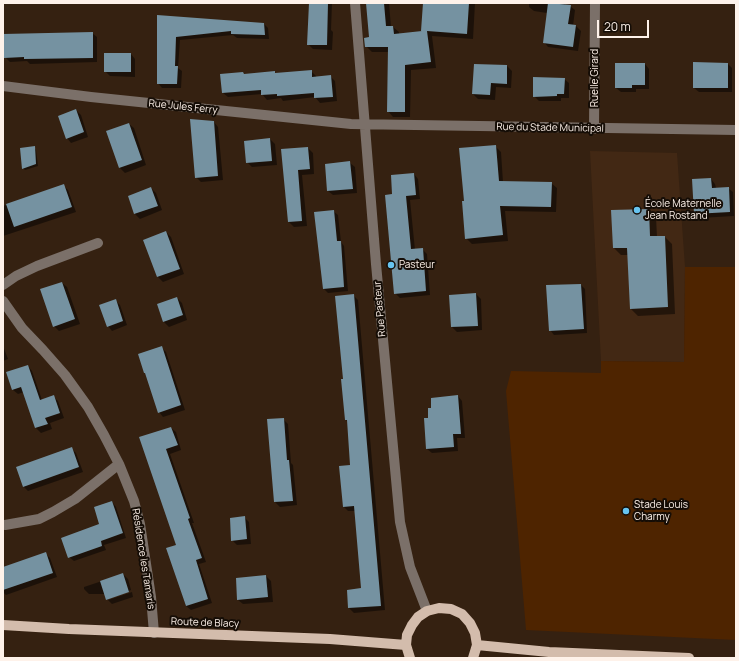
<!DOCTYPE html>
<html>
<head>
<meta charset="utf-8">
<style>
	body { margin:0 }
	#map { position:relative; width:739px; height:661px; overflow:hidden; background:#352111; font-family:Manrope,sans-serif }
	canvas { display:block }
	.frame { position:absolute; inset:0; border:4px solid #fef2ea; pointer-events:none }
	.scale { position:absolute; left:597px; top:20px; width:52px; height:18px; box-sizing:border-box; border:2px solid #fef2ea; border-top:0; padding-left:5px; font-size:12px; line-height:14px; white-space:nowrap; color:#fef2ea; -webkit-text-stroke:3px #150d06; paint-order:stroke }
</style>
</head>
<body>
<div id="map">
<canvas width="739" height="661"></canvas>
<div class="frame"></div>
<div class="scale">20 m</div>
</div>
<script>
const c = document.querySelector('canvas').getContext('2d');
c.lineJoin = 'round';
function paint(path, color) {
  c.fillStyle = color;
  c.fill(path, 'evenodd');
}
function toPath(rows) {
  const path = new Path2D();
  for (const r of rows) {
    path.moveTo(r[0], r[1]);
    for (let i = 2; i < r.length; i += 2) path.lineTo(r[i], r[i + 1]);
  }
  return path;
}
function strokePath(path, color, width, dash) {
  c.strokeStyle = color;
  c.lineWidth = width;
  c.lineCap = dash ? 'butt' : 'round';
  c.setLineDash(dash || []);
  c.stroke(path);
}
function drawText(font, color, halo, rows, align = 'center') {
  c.font = font + ' Manrope,sans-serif';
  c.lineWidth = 4;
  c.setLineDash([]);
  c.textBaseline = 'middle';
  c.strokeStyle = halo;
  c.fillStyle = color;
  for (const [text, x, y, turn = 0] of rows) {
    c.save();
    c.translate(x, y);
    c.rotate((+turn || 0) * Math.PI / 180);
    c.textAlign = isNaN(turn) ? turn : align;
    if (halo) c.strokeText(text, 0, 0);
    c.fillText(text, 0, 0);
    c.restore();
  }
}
paint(toPath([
	[590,151,677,153,685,267,684,362,601,361]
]), '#422814');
paint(toPath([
	[685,267,736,267,736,640,526,630,506,391,511,371,601,373,601,361,684,362]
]), '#4e2400');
paint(toPath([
	[310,3,332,3,331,30,333,32,332,50,313,49,308,44],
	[368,3,389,3,391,27,393,27,399,32,399,34,423,32,424,4,407,3,475,3,473,39,432,36,436,68,411,70,410,117,393,117,388,111,390,52,372,52,366,46,370,38],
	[529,3,565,3,565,5,570,6,575,10,573,26,576,26,581,31,578,51,548,47,544,42,547,13,534,11,529,7],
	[158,16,264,24,268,28,269,39,237,38,233,35,180,40,178,68,182,71,181,88,162,88,158,83],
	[92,33,97,37,97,62,30,64,27,61,10,62,5,57,5,55,3,55,3,35],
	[131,54,135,59,135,77,110,76,105,71],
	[645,64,649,69,649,89,636,89,636,92,621,92,616,88],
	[728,64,732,68,732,92,699,92,694,88],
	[507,66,512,71,511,88,496,87,495,100,478,99,473,94],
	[311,71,316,76,316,78,330,76,335,81,337,101,320,103,315,97,283,101,281,98,267,100,262,94,228,97,223,93,245,75,274,72,277,74],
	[564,79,569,83,569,98,561,98,561,101,539,101,534,96],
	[76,110,81,115,88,137,71,143,67,138],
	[214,122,218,127,223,180,201,182,196,177],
	[129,124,134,128,146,165,125,173,120,168,107,131],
	[270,139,275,144,277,165,252,167,247,162],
	[495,146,501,152,503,182,551,183,557,188,556,212,505,211,508,241,472,244,466,238],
	[34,147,36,150,38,166,25,170,23,168],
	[308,148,313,153,314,174,302,175,307,226,294,227,289,222,282,150],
	[350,163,355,167,357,193,333,195,328,191],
	[414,174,418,179,420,199,410,200,415,250,422,249,427,254,430,295,400,298,395,293,393,195],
	[711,179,715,184,716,188,728,188,733,192,734,216,700,218,695,214],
	[63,185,68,190,76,212,3,236,3,206],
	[151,188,156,193,162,210,140,219,135,214,129,196],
	[648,210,656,217,657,237,665,237,672,244,675,314,638,316,631,309,628,255,621,255,614,248],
	[333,211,338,215,341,242,344,246,348,291,328,293,324,289],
	[166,232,171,237,184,274,163,282,158,277,144,240],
	[62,283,67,287,80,324,59,331,54,326],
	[581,285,585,289,587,333,554,335,550,330],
	[476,294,481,299,482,330,457,332,452,327],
	[353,295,358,300,385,610,354,613,349,608,362,589,356,511,348,511,344,507,351,466,348,422,346,420,344,380],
	[177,298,182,303,187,320,169,327,164,322,158,305],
	[115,300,120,305,127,325,112,331,108,326],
	[3,346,8,359,3,361],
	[161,347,166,352,185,410,163,417,159,412],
	[28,366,32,371,42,400,53,396,58,401,64,418,50,423,52,429,41,433,36,428,24,392,18,394,13,390,8,373],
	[458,396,462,401,465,438,457,438,458,451,432,453,427,449,429,419],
	[283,419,288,424,291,463,293,465,297,505,280,507,275,502,268,420],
	[171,428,176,432,181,450,170,454,194,523,192,523,206,562,199,564,212,603,191,610,186,606,168,549,178,545,140,438],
	[71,448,76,453,83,472,28,491,23,486],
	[112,502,116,507,126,538,104,545,106,550,74,561,69,557,100,525],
	[244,517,249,522,251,544,237,545,232,540],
	[45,553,50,558,57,577,6,595,3,592,3,568],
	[123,574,128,579,131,590,108,598,108,600,132,592,133,597,112,604,107,599,105,594,89,594,84,589,84,587],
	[266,576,271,581,273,602,243,604,238,600]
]), '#0007');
paint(toPath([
	[309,3,328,3,327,45,307,45],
	[366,3,384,3,386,26,393,26,394,34,422,31,421,31,423,3,469,3,467,34,427,31,431,62,405,65,405,112,387,112,388,47,365,47,364,38,369,37],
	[548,3,571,5,568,24,576,25,573,47,543,43],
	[157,15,264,23,265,35,231,34,231,31,176,37,175,66,178,66,177,84,157,84],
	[93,32,93,58,24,59,24,57,4,58,3,34],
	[104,53,131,53,131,72,104,72],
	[693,62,728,63,728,88,693,88],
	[615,63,645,63,645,85,632,85,632,88,615,88],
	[474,64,507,65,507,84,491,83,490,95,472,94],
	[312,70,312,77,331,75,333,97,314,98,314,93,277,96,277,94,261,95,261,90,222,93,220,74,243,72,244,74,275,71,275,73],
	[533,77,565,78,564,94,557,94,557,96,533,97],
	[76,109,84,132,66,139,58,116],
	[190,119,214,121,218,176,195,178],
	[129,123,142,160,119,168,106,131],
	[270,138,272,161,246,163,244,141],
	[496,145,499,181,552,182,551,207,500,206,503,235,465,239,462,201,464,201,459,148],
	[35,146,36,164,22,169,20,148],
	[308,147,310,169,298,170,302,221,288,222,281,149],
	[350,161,353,189,327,191,325,164],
	[414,173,416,195,406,196,411,249,423,248,426,291,394,294,385,195,392,194,391,175],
	[711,178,712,188,729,187,730,212,694,214,692,179],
	[64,184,72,207,14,227,6,204],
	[151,187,158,206,134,214,128,196],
	[649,209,650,236,665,236,668,307,630,309,627,248,613,248,611,210],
	[334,210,337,241,341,241,344,287,323,289,314,212],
	[166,231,180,269,157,277,143,240],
	[62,282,75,319,53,327,40,289],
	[581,284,584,329,549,331,546,285],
	[476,293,478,326,451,327,449,295],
	[354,294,381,606,348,608,347,590,361,588,354,506,343,507,339,466,350,465,347,420,345,420,341,379,343,379,335,296],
	[177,297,183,315,163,322,157,304],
	[116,299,123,321,107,327,99,305],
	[162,346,181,405,158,413,145,373,144,373,138,354],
	[28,365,40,400,54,395,60,413,45,418,48,424,35,428,21,387,12,390,6,372],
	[458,395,461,434,453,434,454,447,426,449,424,418,428,418,428,408,431,408,431,398],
	[284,418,287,460,289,460,293,501,274,502,267,419],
	[171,427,178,445,166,449,190,518,188,519,202,558,196,560,208,599,186,606,166,548,176,545,139,437],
	[72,447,79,467,23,487,16,467],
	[112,501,123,533,101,541,102,546,68,558,61,538,99,524,94,507],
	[245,516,247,539,231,541,230,518],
	[46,552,53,573,3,590,3,567],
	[123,573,129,592,106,600,100,581],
	[266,575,268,597,237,600,236,578]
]), '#7592a1');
strokePath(toPath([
	[355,3,376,264,400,522,410,567,427,611],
	[3,86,91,97,351,124,736,130],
	[594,129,595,3],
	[3,285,16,276,37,266,98,243],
	[3,301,22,328,43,350,65,375,88,407,104,435,119,464,134,501,140,524,151,597,154,633],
	[5,525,39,519,53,512,75,499,119,464]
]), '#7b7069', 10);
strokePath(toPath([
	[3,625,69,629,330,639,406,645],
	[477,645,549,652,689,658],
	[410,658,406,645,407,635,412,625,418,617,427,611,439,608,451,609,462,614,470,623,475,633,477,645,473,658]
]), '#d3bcac', 10);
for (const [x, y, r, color] of [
	[637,210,4,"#67c4f0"],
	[391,265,4,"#67c4f0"],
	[626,511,4,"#67c4f0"]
]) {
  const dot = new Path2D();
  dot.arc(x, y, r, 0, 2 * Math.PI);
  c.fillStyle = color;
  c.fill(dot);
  strokePath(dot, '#150d06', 1.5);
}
drawText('10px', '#fef2ea', '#150d06', [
	["Ruelle Girard",595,78,-90],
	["Rue Jules Ferry",183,107,6],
	["Rue du Stade Municipal",550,128,1],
	["Rue Pasteur",380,309,-95],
	["Résidence les Tamaris",143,559,81],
	["Route de Blacy",205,623,2]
]);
drawText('10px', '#fef2ea', '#150d06', [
	["École Maternelle",645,204],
	["Jean Rostand",645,216],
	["Pasteur",399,265],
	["Stade Louis",634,505],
	["Charmy",634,517]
], 'left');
</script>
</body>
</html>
